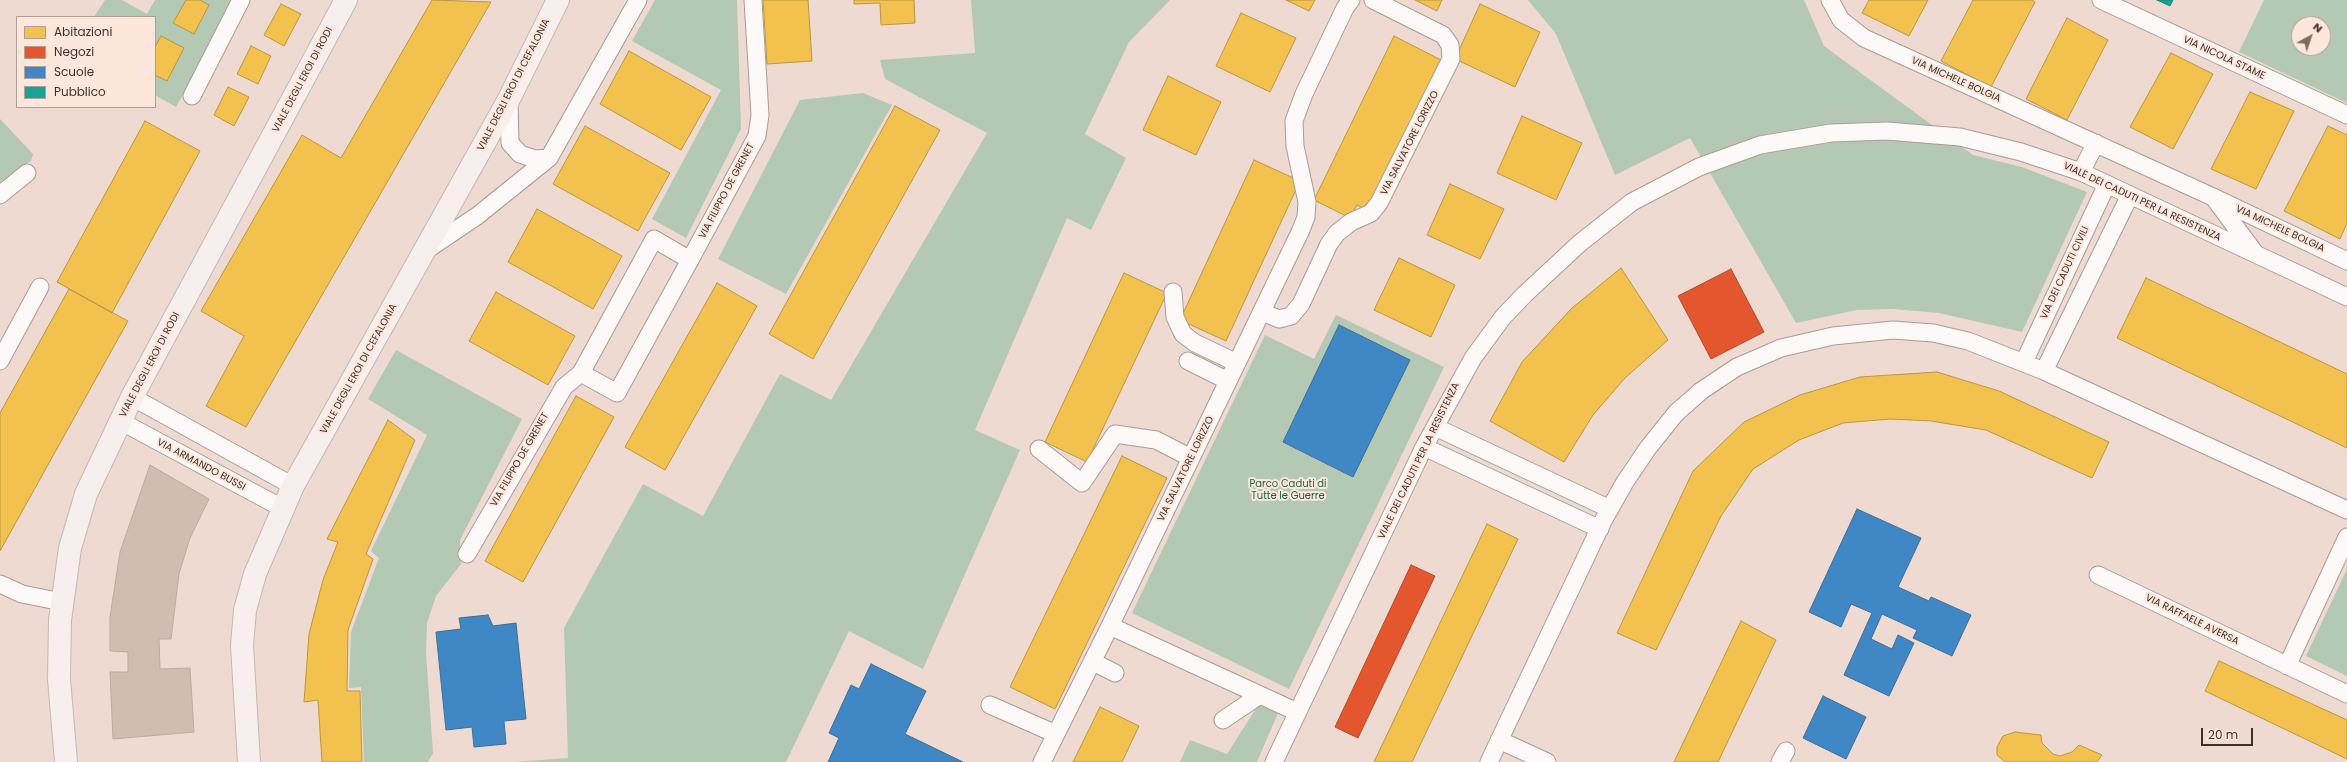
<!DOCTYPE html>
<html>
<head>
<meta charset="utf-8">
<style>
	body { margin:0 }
	#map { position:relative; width:2347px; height:762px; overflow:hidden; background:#eedad1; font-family:Poppins,sans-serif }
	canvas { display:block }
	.legend { position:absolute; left:16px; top:16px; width:140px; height:92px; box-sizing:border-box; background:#fde7dc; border:1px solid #b19e95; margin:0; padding:5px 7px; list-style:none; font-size:12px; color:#3f312a }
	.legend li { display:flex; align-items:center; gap:8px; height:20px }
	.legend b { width:20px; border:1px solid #b19e95 }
	.north { position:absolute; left:2291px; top:16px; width:40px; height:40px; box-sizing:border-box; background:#fde7dc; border:1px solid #b19e95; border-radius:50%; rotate:40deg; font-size:11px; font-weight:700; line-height:16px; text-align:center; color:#3f312a }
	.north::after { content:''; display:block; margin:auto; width:14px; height:18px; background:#7c6c64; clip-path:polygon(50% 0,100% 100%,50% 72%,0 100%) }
	.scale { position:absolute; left:2201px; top:728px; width:52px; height:18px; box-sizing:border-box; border:2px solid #3f312a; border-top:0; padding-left:5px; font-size:12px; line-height:14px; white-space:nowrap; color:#3f312a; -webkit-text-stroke:3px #fde7dc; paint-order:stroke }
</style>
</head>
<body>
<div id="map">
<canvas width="2347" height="762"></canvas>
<ul class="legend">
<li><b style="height:11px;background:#f2c14e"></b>Abitazioni</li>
<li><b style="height:11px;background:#e4572e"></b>Negozi</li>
<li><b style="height:11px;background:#3f88c5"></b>Scuole</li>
<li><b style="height:11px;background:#17a398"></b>Pubblico</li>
</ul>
<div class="north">N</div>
<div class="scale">20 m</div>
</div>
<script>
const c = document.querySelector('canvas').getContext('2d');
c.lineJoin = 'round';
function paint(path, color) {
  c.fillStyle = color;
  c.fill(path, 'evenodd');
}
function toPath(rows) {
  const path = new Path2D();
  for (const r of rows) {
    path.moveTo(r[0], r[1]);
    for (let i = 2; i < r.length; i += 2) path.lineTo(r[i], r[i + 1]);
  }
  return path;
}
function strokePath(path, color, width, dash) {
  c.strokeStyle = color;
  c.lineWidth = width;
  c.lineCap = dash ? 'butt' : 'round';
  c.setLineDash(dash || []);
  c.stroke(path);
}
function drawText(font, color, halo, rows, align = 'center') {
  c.font = font + ' Poppins,sans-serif';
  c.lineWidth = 4;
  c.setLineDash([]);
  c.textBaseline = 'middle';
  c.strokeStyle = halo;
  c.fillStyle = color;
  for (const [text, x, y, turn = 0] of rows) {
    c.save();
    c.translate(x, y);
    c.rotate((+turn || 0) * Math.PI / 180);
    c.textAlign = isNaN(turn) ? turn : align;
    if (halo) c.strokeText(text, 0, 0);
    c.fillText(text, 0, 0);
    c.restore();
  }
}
paint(toPath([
	[105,0,122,0,147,14,155,0,235,0,176,107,155,95,155,17,94,17],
	[655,0,737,0,741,129,686,238,652,219,721,90,632,41],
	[971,0,1170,0,1129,42,1085,134,1126,158,1091,230,1067,218,975,430,1020,450,923,669,849,631,786,762,514,762,568,758,564,628,643,484,703,516,780,374,831,400,987,133,885,79,880,60,975,53],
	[1528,0,1804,0,1824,46,1973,155,2022,167,2087,192,2022,332,1939,313,1893,309,1857,310,1796,323,1690,138,1615,175,1556,34],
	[2264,0,2347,0,2347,103,2239,52],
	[2299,24,2323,24,2323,48,2299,48],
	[863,93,892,105,786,294,718,259,800,100],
	[0,119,33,154,31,161,0,182],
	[1336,315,1444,367,1289,689,1132,613,1265,335,1314,359],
	[396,350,522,419,460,540,461,564,436,596,427,623,426,653,433,753,428,762,364,762,361,687,349,688,351,632,379,558,371,551,427,435,368,399],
	[2347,569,2347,676,2306,656],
	[1259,704,1278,713,1257,762,1180,762,1190,740,1227,754]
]), '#b3c9b4');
const homes = toPath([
	[186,0,200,0,209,5,194,34,173,23,186,0],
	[432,0,491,2,246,427,206,406,244,336,201,311,302,135,341,158,432,0],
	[763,0,808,0,812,61,767,64,763,0],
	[854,0,914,0,915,23,881,25,880,3,854,4,854,0],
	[1286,0,1315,0,1309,11,1286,0],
	[1415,0,1442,0,1437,11,1415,0],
	[1869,0,1928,0,1909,36,1862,13,1869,0],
	[1973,0,2032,0,2035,2,1991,87,1941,61,1973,0],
	[281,4,301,14,284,46,264,35,281,4],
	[1480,4,1540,32,1515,87,1455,59,1480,4],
	[1241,13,1296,38,1270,92,1216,66,1241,13],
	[2067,18,2108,40,2067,120,2026,99,2067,18],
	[161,36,184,48,167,81,155,75,155,47,161,36],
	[1394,36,1441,60,1367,210,1357,205,1350,218,1314,200,1394,36],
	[251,46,271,56,258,84,237,74,251,46],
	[629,51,711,97,681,150,600,104,629,51],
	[2171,53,2213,74,2173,149,2130,127,2171,53],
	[1168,76,1221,102,1196,155,1143,130,1168,76],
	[228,87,249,97,234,126,214,115,228,87],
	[2250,92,2294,111,2256,189,2211,169,2250,92],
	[895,106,940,130,813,359,769,334,895,106],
	[1522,116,1582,143,1556,200,1497,173,1522,116],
	[145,121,200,151,112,313,57,282,145,121],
	[585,126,670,173,638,231,553,184,585,126],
	[2328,126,2347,135,2347,223,2340,239,2284,211,2328,126],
	[1254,160,1300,181,1226,341,1180,320,1254,160],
	[1450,184,1504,209,1480,259,1427,235,1450,184],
	[537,209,622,256,593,309,508,262,537,209],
	[1399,258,1455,285,1431,337,1374,310,1399,258],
	[1621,268,1668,340,1625,378,1593,415,1564,462,1490,421,1522,362,1572,308,1621,268],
	[1124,273,1167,293,1087,462,1045,442,1124,273],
	[2146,278,2347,374,2347,448,2117,338,2146,278],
	[717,283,757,306,665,470,625,447,717,283],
	[69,289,128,321,0,551,0,413,69,289],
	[496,292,575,336,548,385,469,341,496,292],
	[1937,372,1999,391,2109,442,2092,478,1986,430,1931,421,1890,419,1843,423,1799,440,1753,469,1721,516,1656,650,1617,633,1693,471,1744,422,1800,395,1860,377,1937,372],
	[576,396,614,417,523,582,485,561,576,396],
	[388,420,415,440,366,554,373,559,348,630,347,691,360,691,362,762,322,762,318,700,304,702,309,634,323,580,338,542,327,539,388,420],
	[1122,456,1167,478,1055,709,1010,687,1122,456],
	[1487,524,1518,539,1412,762,1374,762,1487,524],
	[1741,621,1776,640,1718,762,1674,762,1741,621],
	[2219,661,2347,720,2347,759,2205,691,2219,661],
	[1100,707,1139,726,1122,762,1073,762,1100,707],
	[2015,732,2041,735,2042,743,2053,754,2060,756,2072,752,2079,745,2102,755,2097,762,2005,762,1997,755,1997,747,2003,736,2015,732]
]);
paint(homes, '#f2c14e');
strokePath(homes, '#bc9643', 1);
const shops = toPath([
	[1731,269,1764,332,1711,359,1678,296,1731,269],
	[1411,565,1435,576,1358,738,1335,727,1411,565]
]);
paint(shops, '#e4572e');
strokePath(shops, '#b24c2d', 1);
const schools = toPath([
	[1339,325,1410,360,1353,477,1283,442,1339,325],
	[1857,509,1921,538,1898,587,1929,601,1931,597,1971,615,1952,656,1913,638,1917,630,1882,614,1871,639,1892,649,1898,635,1914,643,1889,696,1844,675,1872,613,1851,604,1841,627,1809,612,1857,509],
	[488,615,493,626,516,623,526,719,504,721,506,744,474,747,472,727,446,730,436,632,461,629,459,618,488,615],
	[871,664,926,691,905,734,963,762,828,762,839,738,829,733,851,685,859,689,871,664],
	[1823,696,1866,717,1846,759,1803,738,1823,696]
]);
paint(schools, '#3f88c5');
strokePath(schools, '#3f6e96', 1);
const public = toPath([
	[2157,0,2173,0,2170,6,2157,0]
]);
paint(public, '#17a398');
strokePath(public, '#238177', 1);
const building = toPath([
	[150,465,209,499,190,538,179,574,171,639,159,639,160,669,190,668,194,732,113,739,110,672,128,672,128,652,110,651,110,617,120,552,150,465]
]);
paint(building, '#d1bcb2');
strokePath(building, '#baaba4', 1);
const minor = toPath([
	[1830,0,1841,20,1864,38,2213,197,2347,261],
	[2101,0,2347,115],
	[192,96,241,0],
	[509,100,510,143,520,154,535,159,549,158],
	[2081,172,2096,143],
	[0,195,27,173],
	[2214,198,2255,253],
	[425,251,477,216,549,158,638,0],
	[690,260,654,239,581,373,617,393,690,260,757,136,760,115,753,0],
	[1173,292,1175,317,1183,334,1195,343,1237,363],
	[1262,312,1279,319,1291,316,1301,304,1329,244,1337,233,1351,222,1371,213,1379,203,1451,59,1450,45,1443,35,1373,0],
	[0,361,40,287],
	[1188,361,1228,381],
	[2024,362,2107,184],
	[2044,371,2130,195],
	[132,397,293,486],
	[120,421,282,508],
	[1435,427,1610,509],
	[1424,447,1600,529],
	[1039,449,1082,483,1115,434,1156,440,1191,458],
	[467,554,564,387,581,373],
	[2098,575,2347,694],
	[0,584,22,594,62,602],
	[1110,626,1297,712],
	[1093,662,1115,673],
	[2287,666,2347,537],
	[990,705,1056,734],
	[1223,720,1260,695],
	[1499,740,1547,762],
	[1042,762,1110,626,1301,230,1306,217,1307,202,1295,146,1294,121,1304,94,1345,8,1351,0],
	[1274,762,1424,447,1473,358,1503,317,1525,294,1580,243,1632,202,1699,167,1760,145,1831,133,1887,131,1960,137,2021,152,2081,172,2347,297],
	[1489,762,1603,521,1625,482,1648,448,1676,413,1701,391,1737,367,1781,348,1833,336,1893,330,1933,333,1968,341,2044,371,2347,510],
	[1780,762,1786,751]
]);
const major = toPath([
	[66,762,59,679,60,620,70,548,86,494,132,397,346,0],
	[249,762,242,645,245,610,255,574,293,486,509,99,558,0]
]);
strokePath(minor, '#ab9c95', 19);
strokePath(major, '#c3b9b4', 24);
strokePath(minor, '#fcf9f8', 17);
strokePath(major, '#f6efed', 22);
drawText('10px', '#3f312a', '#fde7dc', [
	["VIA NICOLA STAME",2224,58,25],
	["VIALE DEGLI EROI DI RODI",303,80,-62],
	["VIA MICHELE BOLGIA",1956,80,24],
	["VIALE DEGLI EROI DI CEFALONIA",514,85,-63],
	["VIA SALVATORE LORIZZO",1410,143,-63],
	["VIA FILIPPO DE GRENET",727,191,-62],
	["VIALE DEI CADUTI PER LA RESISTENZA",2142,202,25],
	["VIA MICHELE BOLGIA",2280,229,25],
	["VIA DEI CADUTI CIVILI",2065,273,-65],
	["VIALE DEGLI EROI DI RODI",150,365,-62],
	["VIALE DEGLI EROI DI CEFALONIA",359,369,-61],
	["VIA FILIPPO DE GRENET",520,460,-60],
	["VIALE DEI CADUTI PER LA RESISTENZA",1419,461,-64],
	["VIA ARMANDO BUSSI",201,465,28],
	["VIA SALVATORE LORIZZO",1186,469,-64],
	["VIA RAFFAELE AVERSA",2192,620,26]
]);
drawText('10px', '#136644', '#fde7dc', [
	["Parco Caduti di",1288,484],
	["Tutte le Guerre",1288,496]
]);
</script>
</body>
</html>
